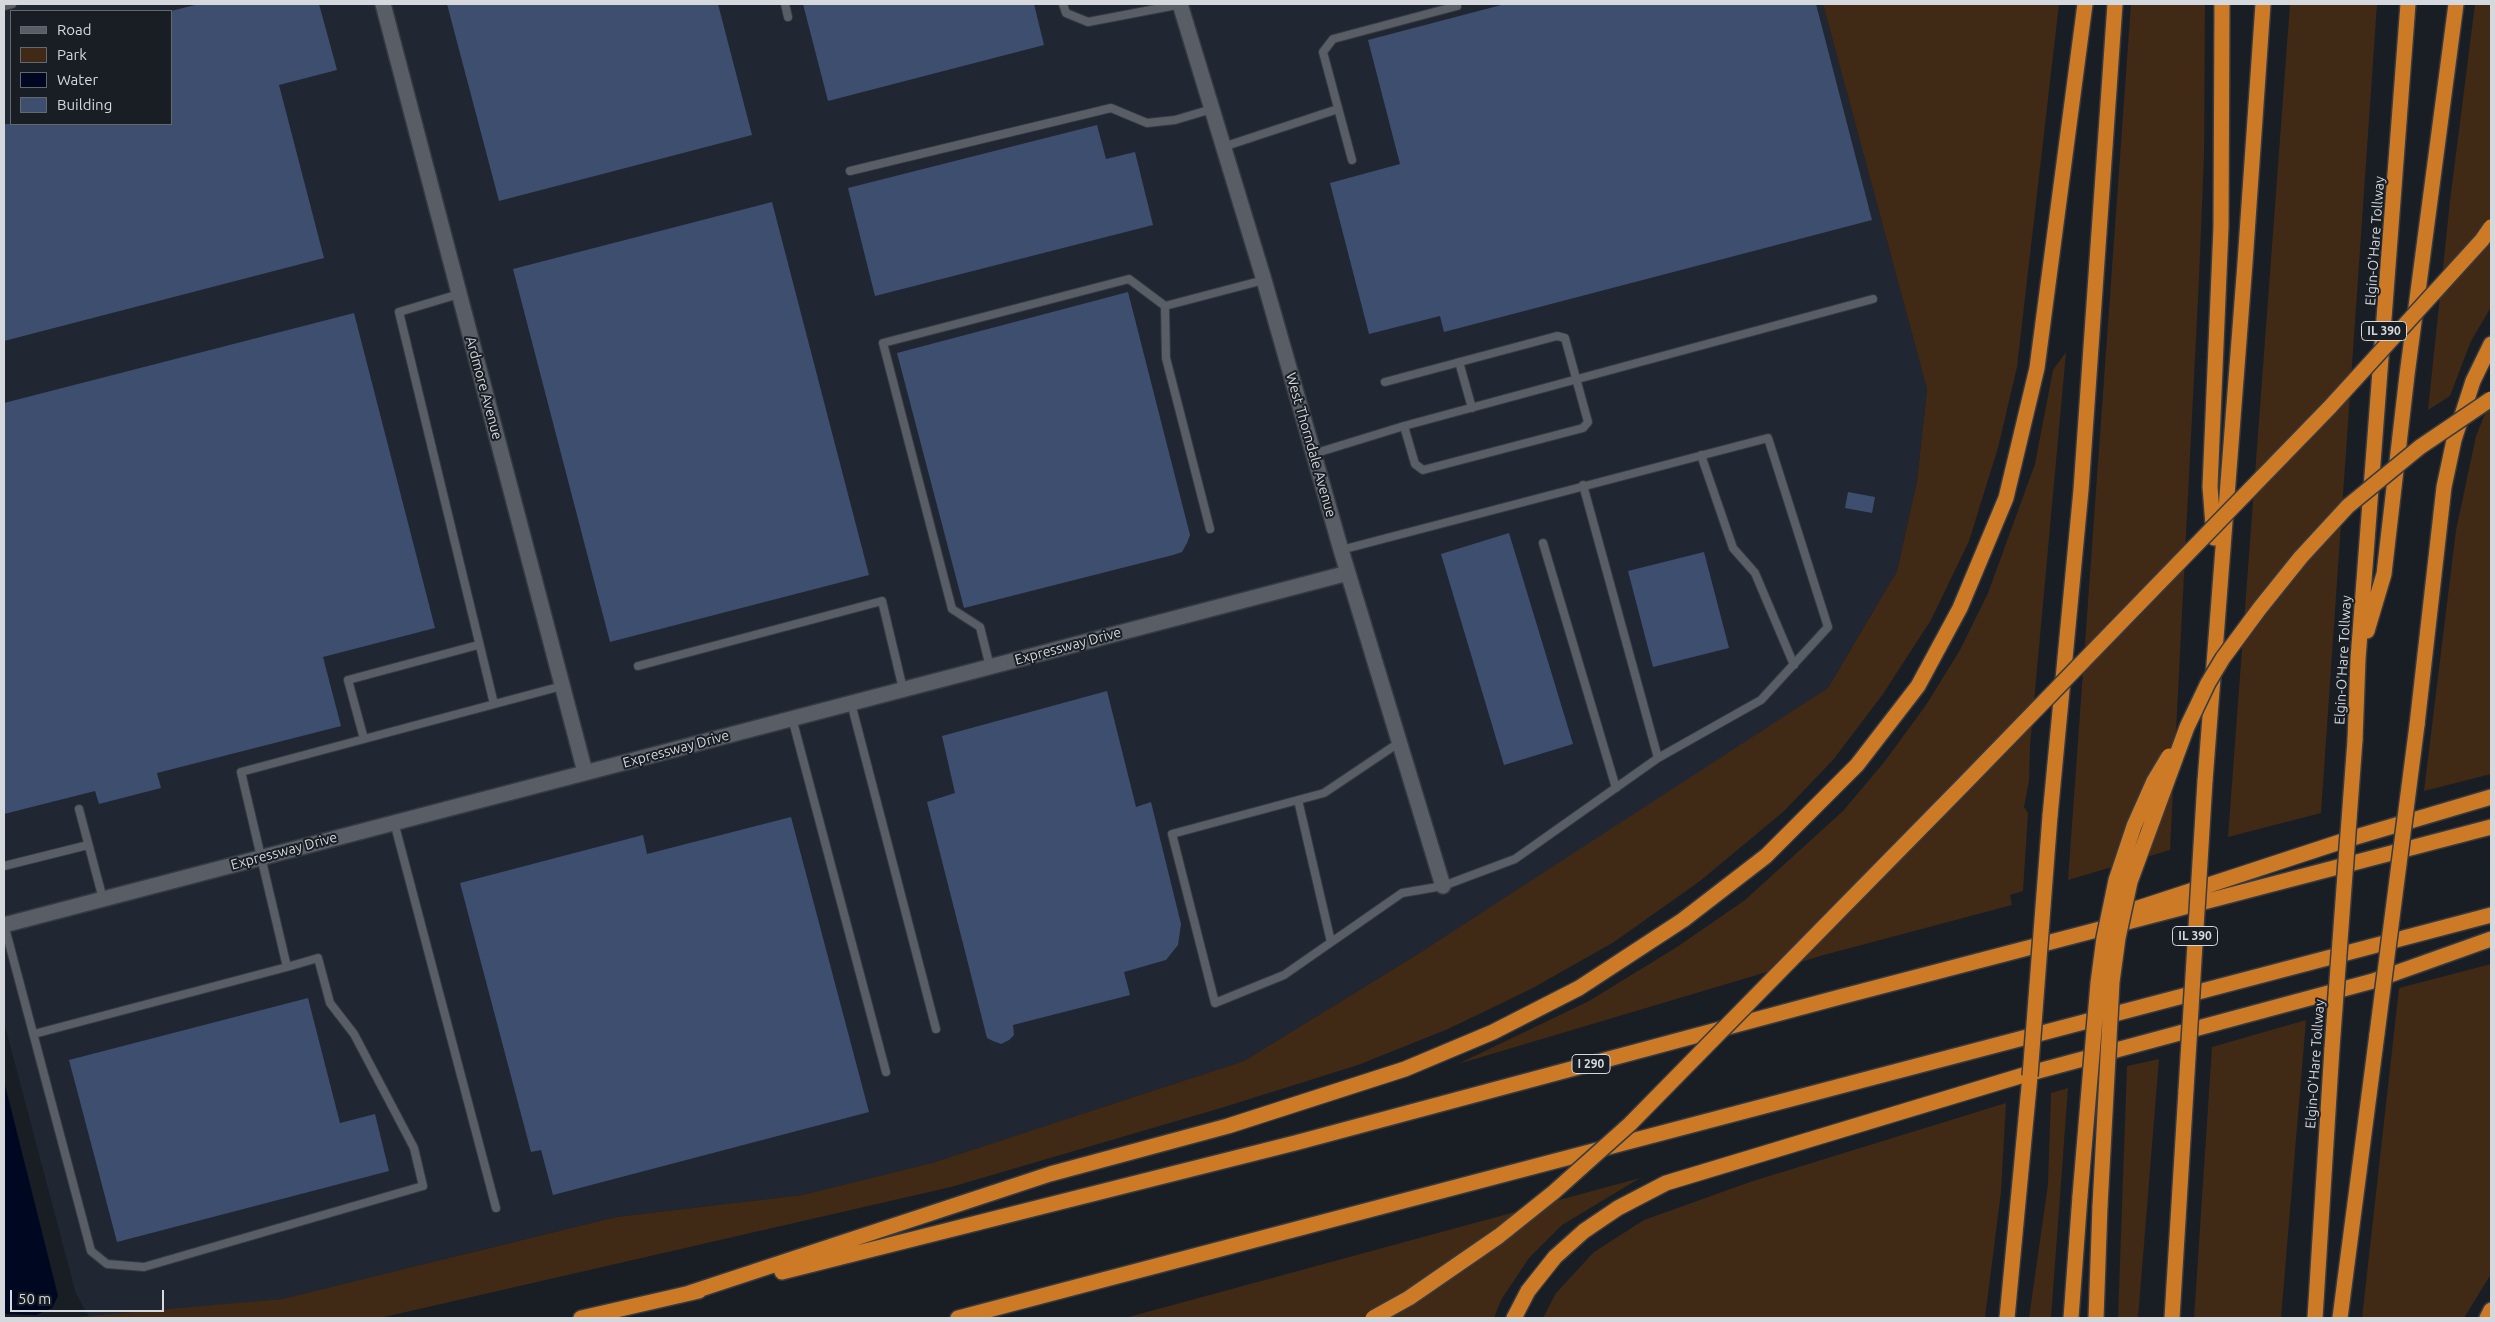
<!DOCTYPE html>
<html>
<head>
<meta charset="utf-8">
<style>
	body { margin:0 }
	#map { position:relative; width:2495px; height:1322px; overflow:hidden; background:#191e25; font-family:Ubuntu,sans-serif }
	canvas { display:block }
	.frame { position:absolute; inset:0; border:5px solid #d5d8dd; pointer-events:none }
	.legend { position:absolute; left:10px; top:10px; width:162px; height:115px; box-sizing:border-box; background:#191e25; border:1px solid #64686f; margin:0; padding:6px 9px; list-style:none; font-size:15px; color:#d5d8dd }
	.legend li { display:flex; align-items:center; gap:10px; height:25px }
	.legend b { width:25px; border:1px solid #64686f }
	.scale { position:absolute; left:10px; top:1290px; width:154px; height:22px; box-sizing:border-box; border:2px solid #d5d8dd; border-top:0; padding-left:6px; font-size:15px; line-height:18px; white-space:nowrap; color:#d5d8dd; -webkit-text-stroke:4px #191e25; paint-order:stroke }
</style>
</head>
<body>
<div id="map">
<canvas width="2495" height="1322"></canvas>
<div class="frame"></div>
<ul class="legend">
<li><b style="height:6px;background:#585d66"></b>Road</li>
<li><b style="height:14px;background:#402915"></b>Park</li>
<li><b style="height:14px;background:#000721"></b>Water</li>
<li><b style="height:14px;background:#3d4e6e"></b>Building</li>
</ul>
<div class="scale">50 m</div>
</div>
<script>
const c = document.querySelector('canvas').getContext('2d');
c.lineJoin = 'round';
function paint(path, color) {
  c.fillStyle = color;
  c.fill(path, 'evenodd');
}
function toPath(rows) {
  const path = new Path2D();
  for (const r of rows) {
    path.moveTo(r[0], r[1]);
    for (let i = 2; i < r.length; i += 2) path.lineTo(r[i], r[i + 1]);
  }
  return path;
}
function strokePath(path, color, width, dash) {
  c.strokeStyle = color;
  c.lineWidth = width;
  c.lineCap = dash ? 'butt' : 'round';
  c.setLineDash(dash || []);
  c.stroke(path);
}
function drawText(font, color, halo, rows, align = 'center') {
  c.font = font + ' Ubuntu,sans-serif';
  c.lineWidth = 4;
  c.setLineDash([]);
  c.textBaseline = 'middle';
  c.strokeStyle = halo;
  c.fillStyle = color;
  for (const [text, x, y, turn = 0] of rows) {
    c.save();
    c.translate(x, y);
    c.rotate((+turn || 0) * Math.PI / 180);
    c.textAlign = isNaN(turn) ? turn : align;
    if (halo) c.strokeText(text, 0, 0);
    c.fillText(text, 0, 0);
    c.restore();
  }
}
paint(toPath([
	[4,4,1823,4,1927,389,1917,481,1897,571,1828,688,1713,765,1418,954,1244,1061,932,1163,802,1195,616,1217,282,1299,90,1318,76,1294,4,1022],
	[11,11,171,11,171,124,11,124]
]), '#202733');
paint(toPath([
	[1823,4,2059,4,2017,367,1998,448,1969,541,1931,620,1883,694,1833,760,1783,812,1700,881,1614,942,1531,989,1448,1029,1358,1065,1221,1108,951,1187,380,1318,68,1318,282,1299,616,1217,802,1195,932,1163,1244,1061,1418,954,1828,688,1897,571,1917,481,1927,389],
	[2131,4,2205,4,2204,156,2199,279,2170,850,2068,880],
	[2290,4,2377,4,2321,813,2228,837],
	[2475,4,2491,4,2491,307,2471,341,2450,396,2428,410,2450,201],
	[2066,352,2030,746,2029,781,2024,807,2028,813,2023,891,2010,895,2012,905,1824,955,1458,1064,1589,1001,1677,947,1745,900,1843,811,1885,761,1926,705,1960,650,1988,593,2035,464,2053,370],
	[2491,399,2491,774,2424,791,2456,530,2476,436],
	[2491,964,2491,1274,2464,1318,2362,1318,2399,988],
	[2306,1020,2281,1318,2194,1318,2212,1047],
	[2159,1059,2138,1318,2118,1318,2127,1066],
	[2068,1088,2051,1318,2029,1318,2048,1184,2051,1093],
	[2006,1103,2001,1192,1985,1318,1543,1318,1556,1293,1594,1252,1644,1220,1750,1182],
	[1640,1178,1562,1225,1529,1258,1501,1300,1494,1318,1125,1318]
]), '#402915');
paint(toPath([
	[4,1081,58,1296,52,1308,36,1315,4,1314]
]), '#000721');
paint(toPath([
	[199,4,319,4,337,70,279,85,324,258,4,341,4,124,171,124,171,11],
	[447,4,718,4,752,135,499,201],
	[803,4,1034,4,1044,45,828,101],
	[1505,4,1816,4,1872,220,1444,332,1440,316,1369,334,1330,183,1400,164,1368,40],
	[1097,125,1106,159,1135,152,1153,225,875,296,848,188],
	[772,202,869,575,610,642,513,269],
	[1128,292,1190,535,1187,543,1182,552,1173,555,964,608,897,353],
	[354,313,435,628,323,657,341,726,157,773,161,788,99,804,95,791,4,814,4,403],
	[1848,492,1875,497,1872,513,1845,508],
	[1509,533,1573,744,1504,765,1441,554],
	[1704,552,1729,648,1653,667,1628,571],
	[1107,691,1136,807,1151,802,1181,924,1178,945,1166,960,1124,972,1130,995,1013,1025,1014,1035,1009,1040,1001,1044,993,1041,987,1038,927,802,955,793,942,736],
	[791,817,869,1112,553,1195,541,1150,531,1152,460,883,643,835,647,854],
	[308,998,340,1123,375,1114,389,1171,117,1242,69,1060]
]), '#3d4e6e');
const lane = toPath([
	[785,4,788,17],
	[1063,4,1066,13,1088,22,1182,4],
	[4,6,12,4],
	[1223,147,1338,109],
	[1352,160,1323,52,1333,39,1457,6],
	[850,171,1111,108,1147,123,1175,120,1212,109],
	[459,294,399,312,494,704],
	[1165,306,1166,358,1210,529],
	[1459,362,1472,408],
	[1385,382,1557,336,1565,338,1588,422,1583,428,1423,470,1415,464,1404,426],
	[1313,454,1404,426,1873,299],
	[1701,455,1733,548,1755,573,1794,665],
	[1583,485,1658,758],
	[1543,543,1616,788],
	[1341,550,1768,438,1828,627,1761,700,1658,758,1515,859,1443,886,1402,893,1284,975,1215,1003,1172,834,1324,793,1400,742],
	[478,645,348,680,364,739,562,686],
	[638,666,882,601,903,689],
	[990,667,980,627,952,609,883,343,1129,279,1165,306,1264,280],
	[851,703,936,1029],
	[792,718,886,1072],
	[1298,800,1331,942],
	[79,809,103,899],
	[394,822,496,1208],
	[4,866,88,845],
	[4,924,91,1251,107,1264,144,1267,423,1186,414,1148,354,1034,330,1003,318,958,287,967],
	[34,1034,287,967,241,772,364,739]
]);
const street = toPath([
	[383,4,585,772],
	[1180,4,1264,280,1341,550,1443,886],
	[4,925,1348,573]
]);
const highway = toPath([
	[2214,538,2210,487,2221,227,2222,4],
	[2367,631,2384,574,2407,375,2456,4],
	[2417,725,2444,487,2454,440,2473,381,2491,344],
	[2355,740,2358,659,2408,4],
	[2205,781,2245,263,2263,4],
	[2050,816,2081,490,2115,4],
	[2114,916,2349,839,2491,797],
	[782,1272,1295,1143,1840,997,2491,827],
	[689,1293,1050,1174,1228,1126,1405,1069,1493,1032,1579,988,1683,920,1766,856,1857,765,1918,686,1960,608,2006,498,2037,368,2085,4],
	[581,1318,699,1291],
	[958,1318,2491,915],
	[1514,1318,1528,1291,1555,1257,1584,1231,1618,1208,1666,1183,2027,1074,2373,981,2491,939],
	[2007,1318,2030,1076],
	[2071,1318,2080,1196],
	[2096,1318,2100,1206],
	[2172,1318,2186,1090],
	[2315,1318,2332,1048],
	[2340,1318,2377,1034],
	[2487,1318,2491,1310]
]);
strokePath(lane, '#373a40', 10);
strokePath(street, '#373a40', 18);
strokePath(highway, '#373a40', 18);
strokePath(lane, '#585d66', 8);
strokePath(street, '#585d66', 15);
strokePath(highway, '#cc7a26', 15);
const highwayBridge = toPath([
	[2377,1034,2417,725],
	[2332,1048,2355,740],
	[2030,1076,2050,816],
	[2186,1090,2205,781],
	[2080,1196,2098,983,2104,938,2116,880,2134,826,2154,781,2169,756],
	[2100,1206,2112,982,2118,938,2130,882,2187,727,2208,683,2223,658,2260,608,2301,557,2348,506,2420,447,2491,399],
	[1373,1318,1409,1298,1499,1236,1554,1192,1630,1124,1964,784,2330,407,2482,240,2491,227]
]);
strokePath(highwayBridge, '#373a40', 18, []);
strokePath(highwayBridge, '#cc7a26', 15);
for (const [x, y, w] of [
	[2384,331,45],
	[2195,936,45],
	[1591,1064,38]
]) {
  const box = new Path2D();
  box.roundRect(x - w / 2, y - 9.5, w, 19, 4);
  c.fillStyle = '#191e25';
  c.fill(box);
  strokePath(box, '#d5d8dd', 1);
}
drawText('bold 12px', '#d5d8dd', null, [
	["IL 390",2384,331],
	["IL 390",2195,936],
	["I 290",1591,1064]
]);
drawText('14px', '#d5d8dd', '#191e25', [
	["Elgin-O'Hare Tollway",2375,241,-86],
	["Ardmore Avenue",484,388,75],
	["West Thorndale Avenue",1311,445,74],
	["Expressway Drive",1068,646,-15],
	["Elgin-O'Hare Tollway",2343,660,-87],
	["Expressway Drive",676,749,-15],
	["Expressway Drive",284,851,-15],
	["Elgin-O'Hare Tollway",2315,1064,-86]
]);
</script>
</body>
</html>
